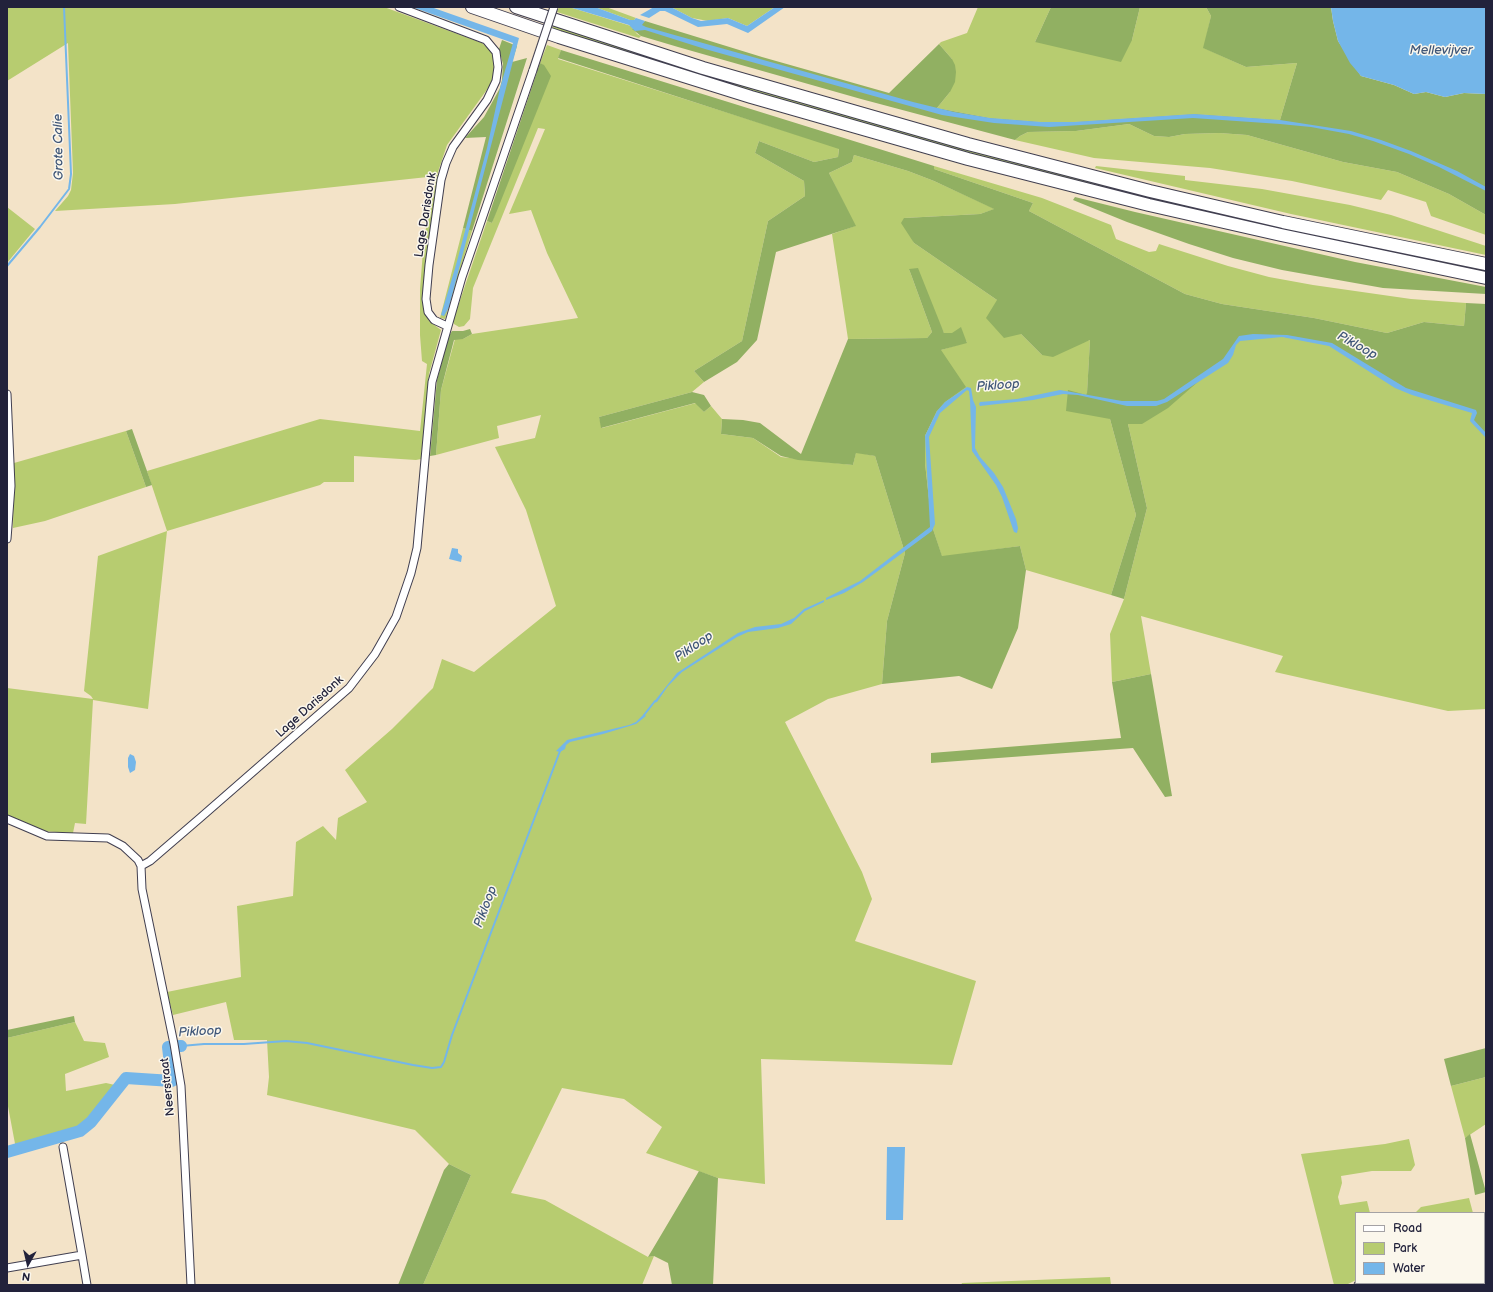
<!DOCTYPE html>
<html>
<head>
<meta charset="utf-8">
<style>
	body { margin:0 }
	#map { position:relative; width:1493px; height:1292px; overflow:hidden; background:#f3e3c8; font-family:"Balsamiq Sans",sans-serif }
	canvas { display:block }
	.frame { position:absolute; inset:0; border:8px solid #22223b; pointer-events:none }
	.legend { position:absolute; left:1355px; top:1212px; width:130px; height:72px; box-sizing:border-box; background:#fbf7ec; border:1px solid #a4a2a5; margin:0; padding:5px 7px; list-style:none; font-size:12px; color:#22223b }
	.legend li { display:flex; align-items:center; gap:8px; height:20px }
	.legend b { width:20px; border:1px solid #a4a2a5 }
	.north { position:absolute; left:8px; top:1244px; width:40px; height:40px; -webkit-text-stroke:3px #fbf7ec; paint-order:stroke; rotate:188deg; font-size:11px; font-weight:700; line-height:16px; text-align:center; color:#22223b }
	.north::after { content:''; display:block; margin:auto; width:14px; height:18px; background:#22223b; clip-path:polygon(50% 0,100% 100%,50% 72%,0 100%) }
</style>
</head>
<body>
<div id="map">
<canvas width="1493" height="1292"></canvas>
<div class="frame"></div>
<ul class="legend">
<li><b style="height:5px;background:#fff"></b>Road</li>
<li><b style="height:11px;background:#b7cc70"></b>Park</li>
<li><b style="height:11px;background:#74b6e9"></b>Water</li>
</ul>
<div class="north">N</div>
</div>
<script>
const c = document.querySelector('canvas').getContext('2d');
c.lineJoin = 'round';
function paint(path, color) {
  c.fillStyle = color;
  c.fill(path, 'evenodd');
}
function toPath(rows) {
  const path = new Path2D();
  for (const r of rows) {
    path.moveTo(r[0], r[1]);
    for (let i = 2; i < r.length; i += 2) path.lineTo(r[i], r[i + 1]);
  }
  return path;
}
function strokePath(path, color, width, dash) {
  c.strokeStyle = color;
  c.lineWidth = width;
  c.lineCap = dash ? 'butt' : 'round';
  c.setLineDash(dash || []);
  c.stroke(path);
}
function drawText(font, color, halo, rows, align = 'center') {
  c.font = font + ' "Balsamiq Sans",sans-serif';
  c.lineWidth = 3;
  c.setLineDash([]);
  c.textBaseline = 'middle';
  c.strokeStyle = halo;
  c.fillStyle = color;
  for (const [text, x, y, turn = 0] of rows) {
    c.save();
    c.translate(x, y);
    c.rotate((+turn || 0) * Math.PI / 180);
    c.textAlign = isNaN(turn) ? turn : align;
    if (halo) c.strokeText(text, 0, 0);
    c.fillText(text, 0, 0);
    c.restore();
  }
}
paint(toPath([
	[7,7,384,7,482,43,489,49,494,57,495,64,495,73,491,84,447,145,437,175,439,176,425,311,429,321,441,330,429,374,421,459,416,460,354,456,354,482,324,482,320,485,167,531,148,709,93,700,86,824,75,823,73,833,41,831,7,815,7,688,93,699,91,696,84,691,98,556,167,531,147,471,320,419,420,431,427,364,422,361,420,335,420,289,424,238,437,176,175,204,55,211,68,196,71,190,73,173,68,43,7,81],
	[559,7,569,7,631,26,637,34,641,36,639,38,557,12],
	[595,7,606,7,636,18,634,20,630,20],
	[671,7,775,7,747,26,728,18,708,21,692,18],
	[978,7,1051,7,1035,42,1132,40,1140,7,1206,7,1211,16,1204,48,1246,67,1297,63,1280,120,1194,114,1074,122,1041,122,990,118,937,108,950,92,952,59,939,44,941,42,967,33],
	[554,25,776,95,905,132,1299,230,1408,254,1486,269,1486,273,1298,234,1026,169,776,99,552,29],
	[547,45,561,50,558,59,839,148,838,157,814,162,759,141,755,153,804,181,805,196,768,221,742,341,694,371,704,382,692,392,599,417,602,428,696,403,704,412,711,406,722,419,721,434,753,438,781,457,853,465,856,452,875,456,905,553,887,621,882,684,828,699,785,722,862,872,872,899,855,941,976,981,952,1065,761,1059,765,1184,718,1178,646,1153,662,1127,624,1099,562,1088,511,1193,545,1200,648,1257,654,1256,642,1285,423,1285,471,1175,449,1164,415,1130,267,1095,269,1077,267,1040,234,1040,226,1002,173,1015,167,992,241,977,237,906,293,896,296,842,323,826,336,840,338,818,367,802,345,770,392,729,433,688,442,659,474,672,556,606,526,510,495,447,535,438,541,415,497,426,499,438,436,455,441,390,455,339,463,339,472,334,578,318,547,253,531,210,509,214,545,129,538,128,473,288,470,319,464,326,459,327,454,324,453,321,487,221,492,223,544,66,540,63],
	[1129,124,1154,136,1169,137,1185,134,1219,133,1247,135,1343,162,1397,172,1449,194,1486,215,1486,235,1431,216,1426,202,1388,190,1381,200,1292,181,1210,168,1094,158,1015,140,1020,136,1028,132,1076,131],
	[854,155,908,171,934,181,995,209,980,214,904,218,914,243,997,300,1021,334,1042,355,1090,340,1087,394,1086,395,1110,419,1136,515,1111,595,1026,570,1020,546,942,557,932,526,925,463,925,436,937,411,941,350,967,342,952,333,944,333,909,269,932,332,927,338,848,339,832,234,855,226,829,173,852,162],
	[934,166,1042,198,1111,225,1116,239,1149,252,1156,251,1159,244,1228,266,1269,277,1313,285,1411,299,1466,303,1464,326,1424,322,1387,333,1314,318,1222,304,1185,294,1029,211,1033,203,934,169],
	[1096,166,1185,176,1185,180,1262,189,1350,205,1391,215,1486,246,1486,255,1291,214,1095,168],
	[7,207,35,229,7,263],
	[463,228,472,231,445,319,440,318],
	[1277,336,1332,345,1474,412,1486,433,1486,709,1448,711,1275,672,1283,656,1141,616,1151,674,1112,682,1110,634,1124,599,1147,508,1128,424,1237,340],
	[126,431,146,487,45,521,13,528,14,463],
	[75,1022,84,1041,105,1043,109,1057,65,1074,66,1091,106,1083,124,1087,91,1122,80,1131,16,1149,7,1101,7,1038],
	[1486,1077,1486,1124,1465,1138,1451,1086],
	[1409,1139,1415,1165,1411,1171,1372,1171,1341,1176,1342,1183,1338,1197,1340,1205,1367,1201,1370,1213,1356,1213,1356,1280,1346,1285,1334,1285,1301,1154,1385,1144],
	[1469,1198,1473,1213,1415,1213,1421,1207],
	[1110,1277,1111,1285,961,1285,962,1283],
	[1396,1283,1477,1283,1479,1285,1400,1285]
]), '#b7cc70');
paint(toPath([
	[1051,7,1140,7,1132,40,1121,62,1035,42],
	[1206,7,1331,7,1333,21,1338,41,1361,76,1394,85,1414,94,1426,92,1445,97,1464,93,1486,94,1486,215,1449,194,1397,172,1343,162,1247,135,1219,133,1185,134,1169,137,1154,136,1129,124,1076,131,1028,132,1020,136,1015,140,861,99,678,47,641,36,632,29,645,21,762,57,889,93,939,44,952,59,955,65,956,72,955,82,950,92,937,108,990,118,1041,122,1074,122,1194,114,1280,120,1297,63,1246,67,1203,48,1211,16],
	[502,40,517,46,512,62,527,58,472,231,463,228,486,137,465,138,484,117,500,88,502,80,503,64,499,49],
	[561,50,934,166,934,169,1033,203,1029,211,1185,294,1222,304,1314,318,1387,333,1424,322,1464,326,1466,303,1486,304,1486,435,1474,423,1474,412,1410,392,1332,345,1277,336,1237,340,1232,352,1168,408,1142,424,1128,424,1147,508,1124,599,1111,595,1136,515,1110,419,1066,411,1068,390,1086,395,1087,393,1090,340,1053,357,1042,355,1021,334,1004,338,986,318,997,300,914,243,901,223,904,218,980,214,994,209,934,181,908,171,854,155,852,162,829,173,856,226,776,252,757,340,737,362,704,382,694,371,742,341,768,221,805,196,804,181,755,153,759,141,814,162,838,157,839,149,558,58],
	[540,63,544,65,551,76,492,223,487,221],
	[1075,197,1135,212,1355,262,1486,287,1486,294,1383,288,1282,270,1233,258,1189,244,1127,222,1073,200],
	[918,268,944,333,952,333,961,327,967,343,941,350,966,387,945,402,937,411,925,436,925,463,932,526,942,556,1020,546,1026,570,1018,628,992,689,959,676,882,684,887,621,905,553,875,456,856,453,853,465,798,460,781,456,753,438,721,434,722,419,743,420,760,423,801,454,848,339,927,338,932,332,909,269],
	[470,329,472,334,463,339,454,340,441,390,436,455,430,456,437,380,449,336,452,331,463,331],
	[692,392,704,395,711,406,704,412,695,403,601,428,599,417],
	[132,429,152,485,146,487,126,431],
	[1151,674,1172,796,1165,797,1133,748,931,763,931,753,1121,738,1112,682],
	[74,1016,75,1022,7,1038,7,1030],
	[1486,1048,1486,1077,1451,1086,1444,1059],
	[1470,1134,1486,1192,1475,1195,1465,1138],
	[449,1164,471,1175,423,1285,398,1285,444,1170],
	[699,1171,718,1178,713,1285,672,1285,668,1263,654,1256,648,1257]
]), '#91b062');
paint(toPath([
	[412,7,431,7,519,38,449,307,444,316,441,315,456,265,487,148,500,88,513,43],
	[569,7,595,7,630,20,634,20,636,18,645,21,642,25,646,27,913,102,954,112,990,118,1041,122,1074,122,1194,114,1280,120,1351,131,1381,140,1411,151,1457,171,1486,187,1486,191,1439,167,1409,154,1373,141,1349,134,1311,127,1280,124,1193,118,1049,127,994,123,942,115,705,49,645,30,635,31,629,25],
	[654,7,671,7,692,18,701,21,728,18,747,26,775,7,785,7,748,33,727,24,698,27,665,11,660,11,649,18,640,15],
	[1331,7,1486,7,1486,94,1464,93,1445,97,1426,92,1414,94,1394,85,1361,76,1350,63,1338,41,1333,21],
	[1253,334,1287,335,1332,343,1406,388,1476,410,1477,413,1474,420,1486,433,1486,438,1470,421,1472,413,1412,395,1395,388,1329,346,1282,337,1240,341,1236,345,1233,355,1228,363,1167,402,1156,406,1127,406,1078,395,1063,394,1033,400,980,406,979,404,980,402,1017,399,1060,390,1122,401,1157,401,1164,399,1223,359,1239,336],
	[967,387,971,388,973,400,976,407,975,448,980,457,994,473,1003,487,1016,519,1018,528,1017,533,1014,532,1002,497,996,485,972,451,970,400,969,391,967,390,940,413,929,437,935,524,932,531,863,582,844,593,826,600,826,598,860,581,930,527,925,436,937,411,945,402],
	[452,548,458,549,458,553,462,556,461,562,449,559],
	[824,600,824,602,805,611,791,624,778,628,748,632,737,637,682,672,668,686,657,702,653,703,677,673,738,633,755,627,781,624,794,618,804,609],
	[644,714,646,716,636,724,603,734,570,742,566,745,565,749,560,752,556,751,567,740,629,725,636,722],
	[130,754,134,756,136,762,135,770,130,773,128,767,128,758],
	[887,1147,905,1147,903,1220,886,1220]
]), '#74b6e9');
strokePath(toPath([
	[7,266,40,227,69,189,71,174,64,7],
	[644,715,655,701],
	[181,1046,204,1044,244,1044,286,1041,307,1043,413,1065,432,1068,441,1067,444,1062,452,1035,560,751]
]), '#74b6e9', 2);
strokePath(toPath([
	[7,1152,80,1131,91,1122,126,1078,172,1081,168,1047,181,1046]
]), '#74b6e9', 12);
const street = toPath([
	[399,7,486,40,496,52,498,67,496,81,487,100,453,147,446,163,441,180,429,265,426,299,428,312,434,320,447,326],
	[7,394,11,486,7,539],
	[7,819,47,836,108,838,123,846,138,860,141,866,142,889,174,1044,181,1086,191,1285],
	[141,866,150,861,200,818,349,688,375,654,396,617,411,573,417,548,432,382,462,277,533,70],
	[82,1255,87,1285],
	[7,1268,82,1255,63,1147]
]);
const secondary = toPath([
	[1484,1249,1486,1249],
	[1359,1285,1362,1283]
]);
const highway = toPath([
	[472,7,559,37,751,97,968,159,1149,205,1281,235,1486,278],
	[516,7,703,68,968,144,1150,191,1283,222,1486,264]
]);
strokePath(street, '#413f50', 9);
strokePath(secondary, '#413f50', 11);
strokePath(highway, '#413f50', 14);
strokePath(street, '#fff', 7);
strokePath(secondary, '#fff', 9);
strokePath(highway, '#fff', 12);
const streetBridge = toPath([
	[533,70,554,7]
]);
strokePath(streetBridge, '#413f50', 9, []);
strokePath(streetBridge, '#fff', 7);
drawText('12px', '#22223b', '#fbf7ec', [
	["Lage Darisdonk",426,215,-81],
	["Lage Darisdonk",310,707,-42],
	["Neerstraat",168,1087,-96]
]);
drawText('italic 13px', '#3f5678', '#fbf7ec', [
	["Mellevijver",1441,51],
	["Grote Calie",59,147,-91],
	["Pikloop",1357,346,29],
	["Pikloop",998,386,-4],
	["Pikloop",694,647,-34],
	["Pikloop",486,907,-69],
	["Pikloop",200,1032,-3]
]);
</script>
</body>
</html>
